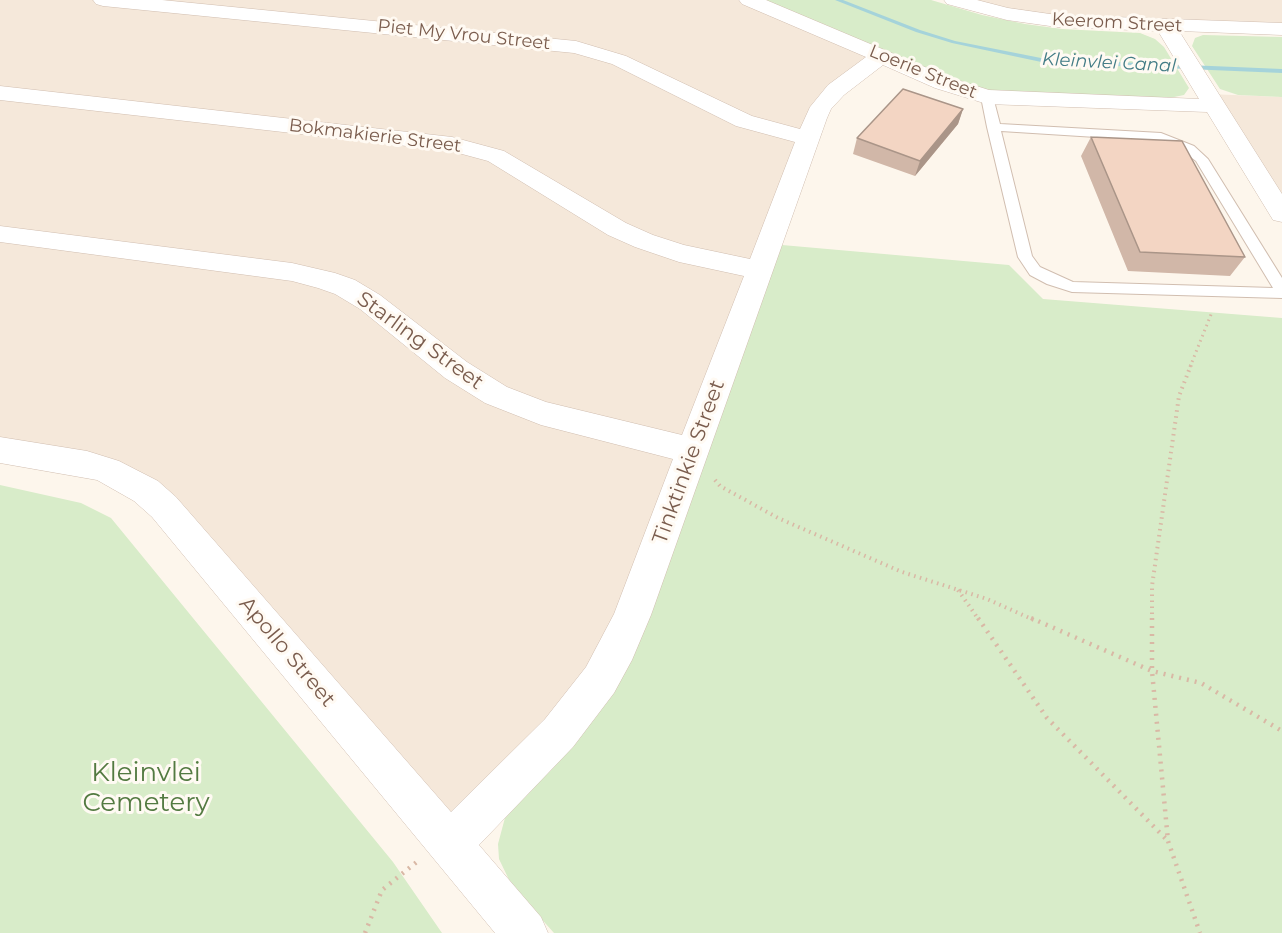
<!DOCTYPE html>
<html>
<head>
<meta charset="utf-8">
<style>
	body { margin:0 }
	canvas { display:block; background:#fdf6ec }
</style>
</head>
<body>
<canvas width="1282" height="933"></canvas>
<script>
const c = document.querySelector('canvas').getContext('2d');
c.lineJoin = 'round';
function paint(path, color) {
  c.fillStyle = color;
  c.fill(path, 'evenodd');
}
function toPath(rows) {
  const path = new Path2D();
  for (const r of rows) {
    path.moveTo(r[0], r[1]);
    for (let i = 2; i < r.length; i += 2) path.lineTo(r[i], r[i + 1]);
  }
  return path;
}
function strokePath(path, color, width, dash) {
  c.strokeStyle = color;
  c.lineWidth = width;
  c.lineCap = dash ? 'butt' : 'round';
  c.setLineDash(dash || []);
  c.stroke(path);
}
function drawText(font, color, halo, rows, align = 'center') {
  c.font = font + ' Montserrat,sans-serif';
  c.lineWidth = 6;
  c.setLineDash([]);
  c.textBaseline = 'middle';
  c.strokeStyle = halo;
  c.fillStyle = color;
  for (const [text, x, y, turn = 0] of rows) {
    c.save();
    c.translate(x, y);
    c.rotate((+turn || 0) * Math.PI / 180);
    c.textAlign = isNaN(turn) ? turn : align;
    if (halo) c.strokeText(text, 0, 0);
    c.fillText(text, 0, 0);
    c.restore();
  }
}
paint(toPath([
	[0,0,747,0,879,56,834,90,630,615,450,839,148,489,0,448],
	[952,0,1282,0,1282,30,1082,24],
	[1209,94,1282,97,1282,211]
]), '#f5e8da');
paint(toPath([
	[761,0,931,0,982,15,1025,24,1062,29,1140,33,1155,39,1164,47,1189,88,1184,95,1169,98,999,92,971,88],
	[1203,35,1282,37,1282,97,1238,95,1220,89,1192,46,1195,38],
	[782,245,1009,265,1043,299,1282,318,1282,933,554,933,512,886,499,859,498,844,506,814,639,632],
	[0,485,81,503,111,518,393,862,442,933,0,933]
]), '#d8ecc9');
paint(toPath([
	[835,0,843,0,920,30,955,41,1046,59,1282,69,1282,73,1046,63,952,43,916,32,835,0]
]), '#a5d3da');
const service = toPath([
	[987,93,993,97,1000,124,1161,133,1194,146,1208,159,1282,278,1282,298,1072,292,1047,284,1030,275,1018,257,987,127,981,97,987,93],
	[1001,131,1159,141,1184,152,1196,161,1273,288,1073,282,1040,267,1032,256,1001,131]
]);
const minor = toPath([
	[93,0,162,0,576,41,626,56,752,116,800,129,810,107,828,85,866,57,742,4,739,0,766,0,951,78,989,90,1199,99,1158,31,1057,27,1007,20,947,4,944,0,977,0,1008,8,1057,15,1282,23,1282,35,1179,31,1282,194,1282,222,1273,220,1207,112,987,104,935,88,883,65,844,95,831,109,827,118,651,615,632,660,614,693,573,747,479,845,541,917,548,933,495,933,152,517,134,501,97,480,0,463,0,437,87,451,119,461,158,481,176,497,451,812,545,719,586,667,614,614,673,459,541,425,485,403,445,378,360,309,335,294,318,288,292,281,0,242,0,226,292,263,335,273,355,280,380,295,467,362,507,387,546,402,682,435,744,276,679,262,635,247,608,235,488,161,451,151,0,100,0,86,452,137,504,151,626,223,653,235,684,245,750,259,795,142,736,126,612,64,574,53,103,6,96,4,93,0]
]);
strokePath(service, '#d1beb0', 2);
strokePath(minor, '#d1beb0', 1);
strokePath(toPath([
	[1190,367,1212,312]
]), '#d9b8a5', 3, [1.5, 4]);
strokePath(toPath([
	[715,480,720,486,778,518,902,572,987,599,1034,620],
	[958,590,979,620],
	[1152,620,1152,586,1179,396,1191,365]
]), '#d9b8a5', 4, [1.5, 4.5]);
strokePath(toPath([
	[978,618,1047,718,1167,840],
	[1031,618,1152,671,1201,683,1282,731],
	[1152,618,1152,671,1168,841,1200,933],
	[365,933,382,890,418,861]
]), '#d9b8a5', 4.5, [2, 6]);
paint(service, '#fff');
paint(minor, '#fff');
paint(toPath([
	[963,109,958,124,915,176,853,154,857,138],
	[1091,137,1245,257,1230,276,1128,271,1081,156]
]), '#d1b7a8');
paint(toPath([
	[963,109,958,124,915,176,920,161]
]), '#aa9588');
const building = toPath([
	[903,89,963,109,920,161,857,138,903,89],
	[1091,137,1182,141,1245,257,1140,252,1091,137]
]);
paint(building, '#f3d5c3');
strokePath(building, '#aa9588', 1.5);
drawText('18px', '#7a5c4d', '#fffaf3', [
	["Keerom Street",1117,23,3],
	["Piet My Vrou Street",464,35,6],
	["Loerie Street",923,72,22],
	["Bokmakierie Street",375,136,7]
]);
drawText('italic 18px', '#437c86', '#fffaf3', [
	["Kleinvlei Canal",1109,63,3]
]);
drawText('21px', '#7a5c4d', '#fffaf3', [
	["Starling Street",420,341,36],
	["Tinktinkie Street",689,462,-70],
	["Apollo Street",287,652,50]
]);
drawText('26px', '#537a41', '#fffaf3', [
	["Kleinvlei",146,773],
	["Cemetery",146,803]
]);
</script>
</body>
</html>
